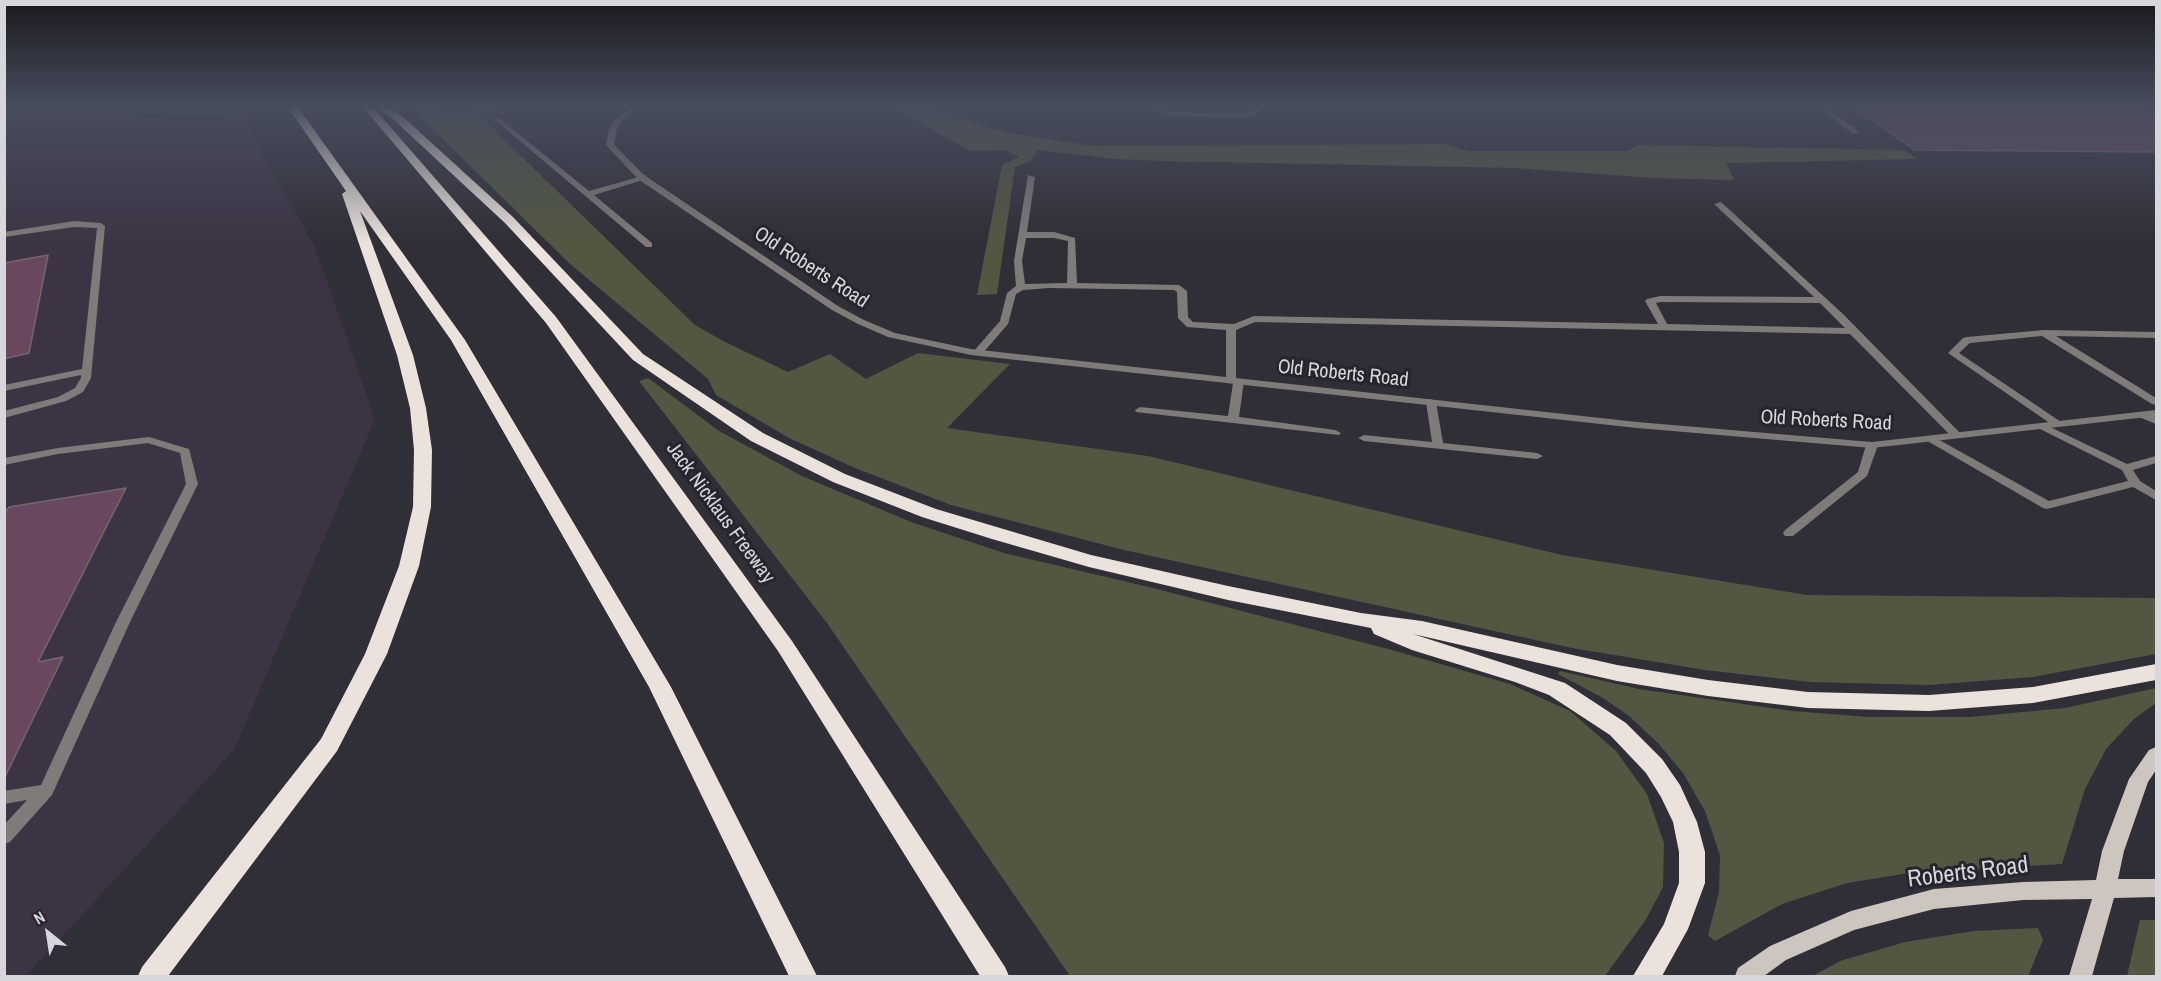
<!DOCTYPE html>
<html>
<head>
<meta charset="utf-8">
<style>
	body { margin:0 }
	#map { position:relative; width:2161px; height:981px; overflow:hidden; background:#302f37; font-family:"Archivo Narrow",sans-serif }
	canvas { display:block }
	.frame { position:absolute; inset:0; border:6px solid #d7d6db; pointer-events:none }
	.north { position:absolute; left:18px; top:903px; width:60px; height:60px; -webkit-text-stroke:4px #26252d; paint-order:stroke; rotate:330deg; font-size:16px; font-weight:700; line-height:24px; text-align:center; color:#d7d6db }
	.north::after { content:''; display:block; margin:auto; width:21px; height:27px; background:#d7d6db; clip-path:polygon(50% 0,100% 100%,50% 72%,0 100%) }
</style>
</head>
<body>
<div id="map">
<canvas width="2161" height="981"></canvas>
<div class="frame"></div>
<div class="north">N</div>
</div>
<script>
const c = document.querySelector('canvas').getContext('2d');
c.lineJoin = 'round';
function paint(path, color) {
  c.fillStyle = color;
  c.fill(path, 'evenodd');
}
function toPath(rows) {
  const path = new Path2D();
  for (const r of rows) {
    path.moveTo(r[0], r[1]);
    for (let i = 2; i < r.length; i += 2) path.lineTo(r[i], r[i + 1]);
  }
  return path;
}
function strokePath(path, color, width, dash) {
  c.strokeStyle = color;
  c.lineWidth = width;
  c.lineCap = dash ? 'butt' : 'round';
  c.setLineDash(dash || []);
  c.stroke(path);
}
function drawText(font, color, halo, rows, align = 'center') {
  c.font = font + ' "Archivo Narrow",sans-serif';
  c.lineWidth = 6;
  c.setLineDash([]);
  c.textBaseline = 'middle';
  c.strokeStyle = halo;
  c.fillStyle = color;
  for (const [text, x, y, turn = 0] of rows) {
    c.save();
    c.translate(x, y);
    c.rotate((+turn || 0) * Math.PI / 180);
    c.textAlign = isNaN(turn) ? turn : align;
    if (halo) c.strokeText(text, 0, 0);
    c.fillText(text, 0, 0);
    c.restore();
  }
}
paint(toPath([
	[5,106,236,106,315,247,375,419,234,750,26,976,5,976]
]), '#3c3444');
paint(toPath([
	[409,106,516,106,485,113,480,116,695,325,723,341,788,372,830,354,866,379,918,353,1010,364,947,428,1148,456,1562,555,1807,595,2156,598,2156,654,2033,677,1929,685,1810,682,1705,670,1572,648,1124,550,951,505,855,468,789,438,716,395,708,379,570,264],
	[890,106,931,106,953,116,1005,132,1093,146,1445,144,1468,151,1628,151,1638,145,1903,150,1918,159,1726,163,1734,180,1653,178,1515,168,1164,161,1115,159,1037,150,1031,161,1015,167,997,294,977,295,1002,165,1019,157,1005,150,970,151],
	[648,378,719,431,802,476,911,522,1004,553,1153,588,1392,650,1510,684,1570,711,1616,751,1647,794,1664,843,1663,887,1645,921,1605,976,1070,976,827,623,639,381],
	[1560,671,1639,689,1792,711,1869,717,1970,717,2065,708,2156,688,2156,703,2134,719,2106,749,2085,789,2062,864,1909,873,1847,883,1782,904,1715,941,1708,935,1719,892,1720,855,1705,811,1683,773,1658,743,1629,716,1603,698,1558,674],
	[2140,920,2156,920,2156,976,2127,976],
	[2038,928,2043,940,2028,976,1813,976,1840,961,1905,942,1974,931]
]), '#525741');
strokePath(toPath([
	[445,112,480,106],
	[136,116,226,118]
]), '#00262d', 5);
const building = toPath([
	[1851,106,2135,106,2157,116,2157,152,1915,150,1851,106],
	[48,255,29,353,4,359,4,263,48,255],
	[126,488,38,662,63,657,4,779,4,514,9,507,126,488]
]);
paint(building, '#69485f');
strokePath(building, '#70686d', 1.5);
paint(toPath([
	[652,106,719,106,704,110,655,108,652,106],
	[1149,106,1155,106,1157,108,1168,111,1208,113,1244,113,1253,111,1258,106,1265,106,1255,115,1244,117,1208,117,1168,115,1153,111,1149,106],
	[1817,106,1824,106,1860,132,1853,134,1817,106],
	[495,118,499,118,589,191,646,175,646,179,594,195,652,243,652,247,646,247,495,120,495,118],
	[1028,175,1035,177,1027,232,1054,232,1075,238,1077,283,1179,285,1187,291,1188,317,1193,322,1234,324,1254,316,1658,324,1645,301,1647,299,1660,296,1814,297,1714,204,1721,202,1843,314,1963,436,1961,438,1953,438,1850,334,1255,322,1236,330,1236,379,1243,379,1244,381,1239,417,1335,430,1341,433,1339,435,1136,412,1135,410,1140,407,1228,416,1233,383,1227,382,1226,380,1226,330,1187,327,1178,318,1177,292,1174,290,1049,288,1023,290,1016,294,1008,324,982,354,974,354,973,352,1000,321,1007,293,1016,286,1014,261,1028,175],
	[1026,238,1054,238,1068,241,1067,283,1025,284,1022,261,1026,238],
	[1660,302,1820,303,1845,328,1667,324,1656,303,1660,302],
	[74,221,101,223,105,226,91,378,83,392,66,401,4,418,4,411,58,397,75,388,81,378,81,375,4,391,4,385,82,369,97,228,74,227,4,237,4,232,74,221],
	[2044,330,2156,332,2156,338,2056,336,2156,398,2156,405,2152,404,2042,336,1970,343,1959,353,2064,424,2058,427,2054,426,1948,353,1963,338,1967,337,2044,330],
	[1431,399,1436,402,1443,443,1537,453,1543,456,1537,459,1364,441,1358,438,1364,435,1432,442,1426,402,1431,399],
	[2143,412,2156,417,2156,424,2139,417,2138,415,2139,413,2143,412],
	[2042,423,2127,464,2156,456,2156,463,2133,470,2140,481,2156,491,2156,500,2133,487,2047,509,2043,508,1924,439,1930,436,1934,437,2049,501,2128,481,2122,470,2038,428,2036,426,2038,424,2042,423],
	[149,437,189,449,198,484,130,622,52,795,10,842,4,844,4,825,27,800,4,804,4,791,41,785,116,622,186,484,180,453,148,443,58,454,4,465,4,458,58,448,149,437],
	[1872,442,1878,445,1867,476,1793,536,1785,536,1783,533,1785,530,1858,472,1866,445,1872,442]
]), '#7e7b78');
paint(toPath([
	[632,106,639,106,620,123,617,129,614,145,644,175,838,306,864,320,895,333,971,349,1637,422,1872,442,2156,410,2156,416,1872,448,1637,428,971,355,888,337,858,324,832,310,638,179,606,145,609,129,613,122,632,106]
]), '#7e7b78');
paint(toPath([
	[2156,747,2156,770,2148,782,2124,851,2118,879,2156,879,2156,897,2114,898,2092,976,2069,976,2092,899,2023,900,1934,909,1854,930,1786,960,1764,976,1735,976,1738,968,1770,946,1851,911,1934,889,2023,882,2096,880,2102,851,2129,779,2149,750,2156,747]
]), '#ccc6bf');
paint(toPath([
	[287,106,297,106,465,340,671,687,817,976,789,976,649,687,451,340,360,211,413,355,426,408,432,450,431,507,419,566,387,654,337,751,168,976,138,976,142,967,321,739,365,654,399,566,413,507,414,450,410,408,397,355,342,194,346,191,287,106],
	[362,106,372,106,556,317,792,641,1005,967,1009,976,980,976,778,651,546,323,362,106],
	[375,106,387,106,402,116,513,217,643,354,763,433,845,474,936,509,1091,555,1228,586,1361,613,1422,621,1617,665,1708,680,1808,692,1929,695,2033,687,2156,664,2156,680,2033,703,1929,711,1808,708,1708,696,1617,681,1413,634,1565,683,1626,723,1662,759,1680,785,1697,822,1705,852,1705,883,1688,929,1662,976,1633,976,1664,924,1679,883,1679,852,1673,822,1661,797,1646,773,1610,735,1549,695,1515,682,1412,650,1374,634,1371,628,1228,600,1089,567,992,539,922,517,833,482,751,441,633,360,505,223,394,120,375,106]
]), '#ebe3db');
const sky = c.createLinearGradient(0, 0, 0, 243);
sky.addColorStop(0, '#1a1a1e');
sky.addColorStop(0.44, '#484d5e');
sky.addColorStop(1, '#484d5e00');
c.fillStyle = sky;
c.fillRect(0, 0, 2161, 243);
drawText('20px', '#d7d6db', '#26252d', [
	["Old Roberts Road",811,268,33],
	["Old Roberts Road",1343,374,6],
	["Old Roberts Road",1826,421,3],
	["Jack Nicklaus Freeway",720,513,54]
]);
drawText('24px', '#d7d6db', '#26252d', [
	["Roberts Road",1968,873,-7]
]);
</script>
</body>
</html>
